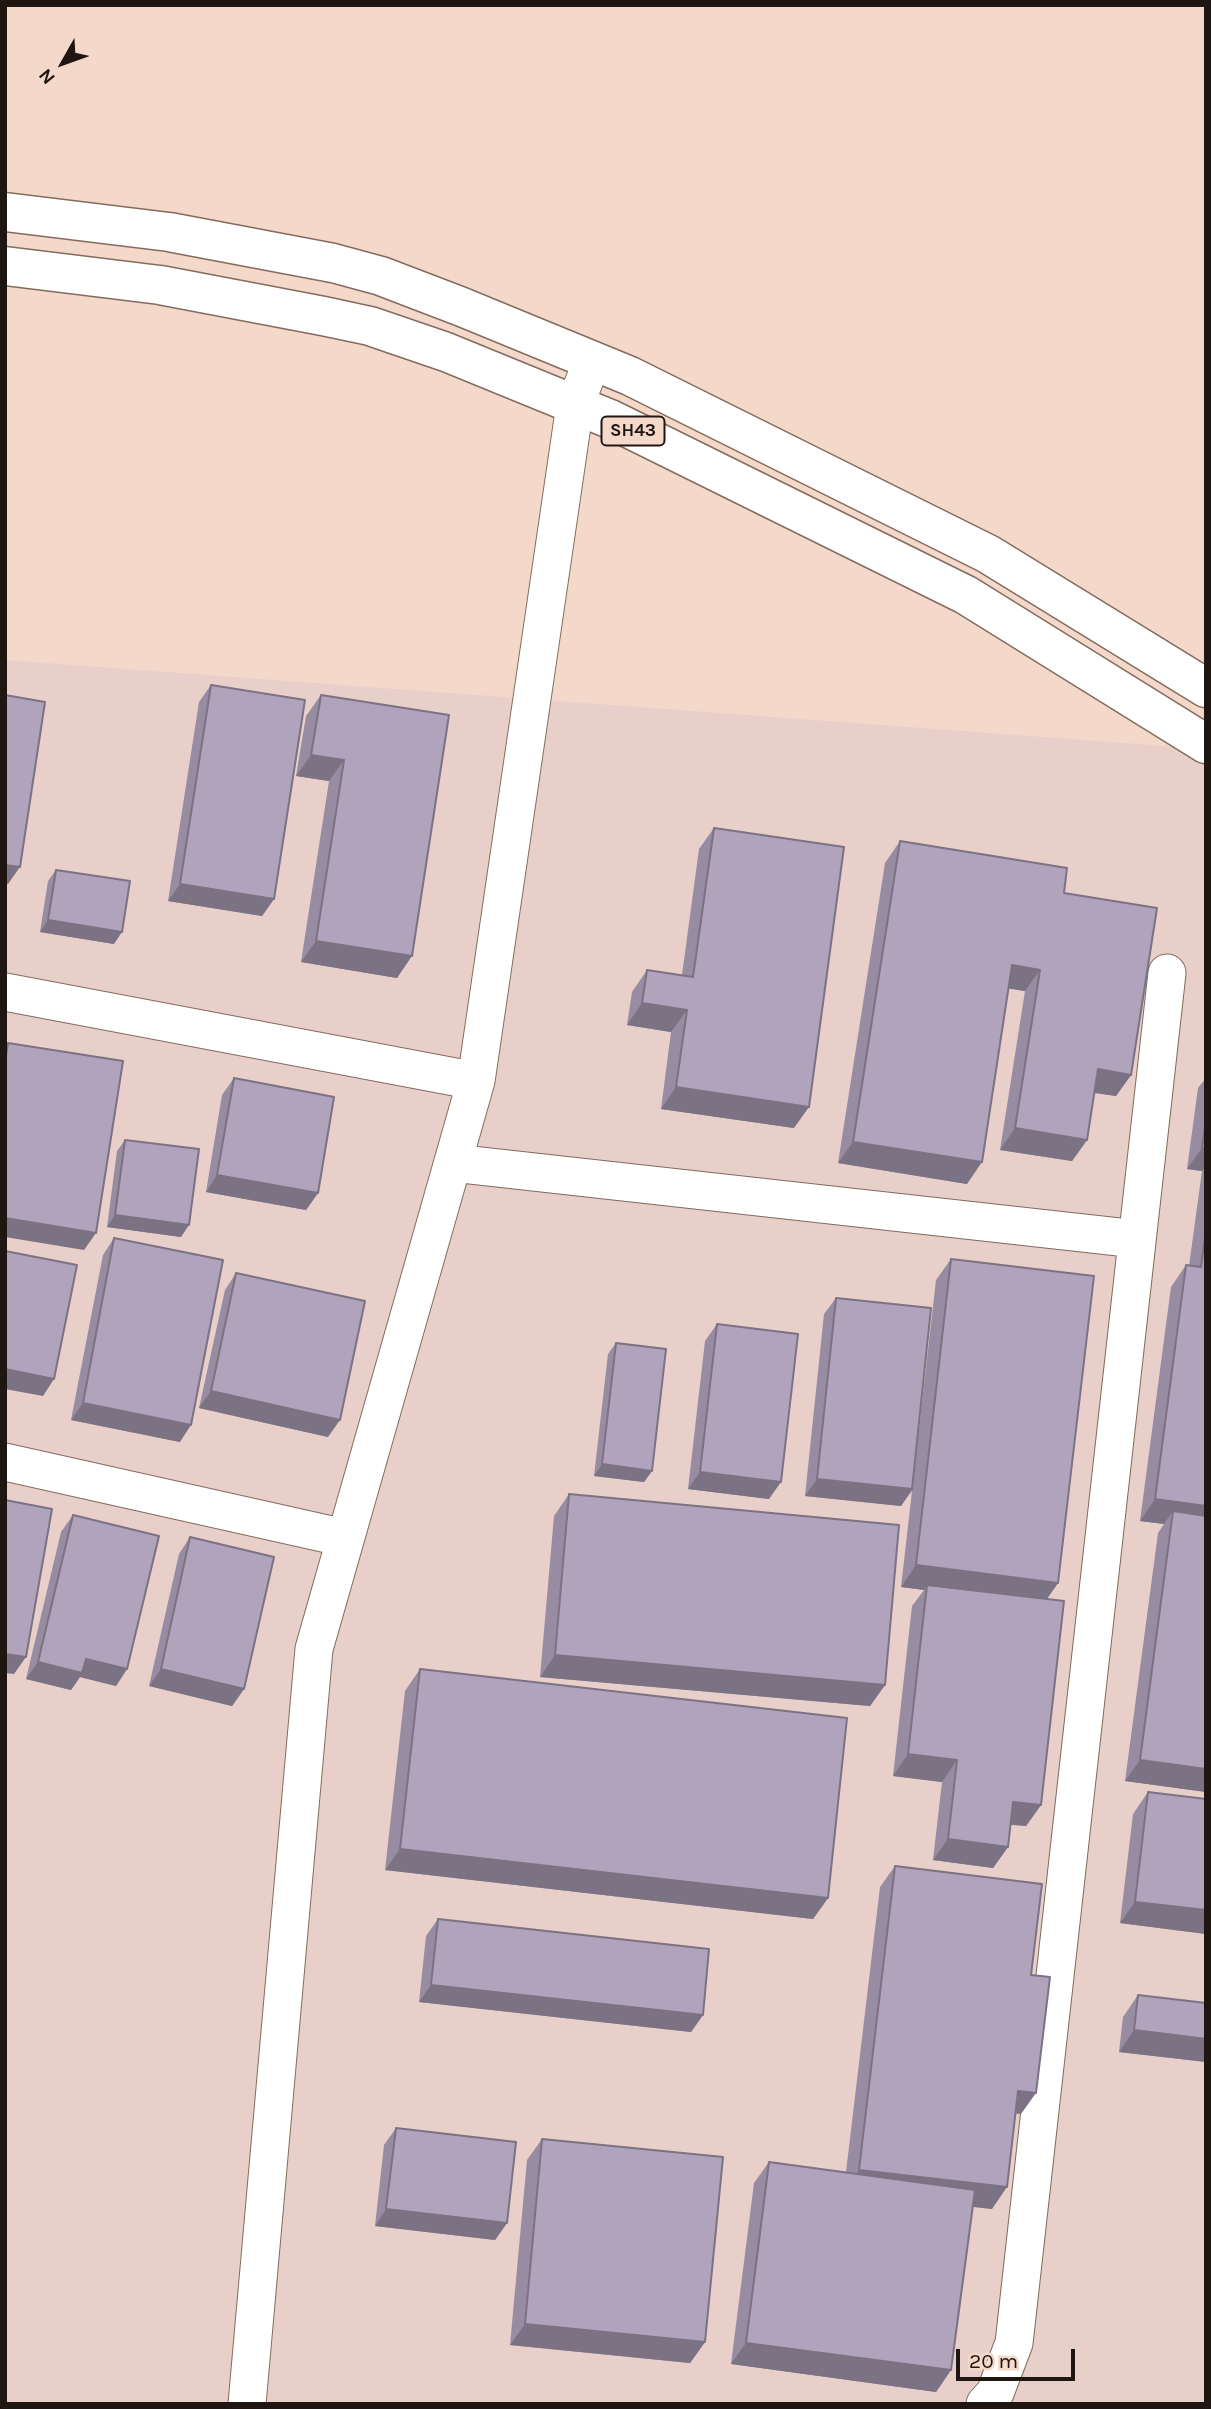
<!DOCTYPE html>
<html>
<head>
<meta charset="utf-8">
<style>
	body { margin:0 }
	#map { position:relative; width:1211px; height:2409px; overflow:hidden; background:#f4d9ca; font-family:Karla,sans-serif }
	canvas { display:block }
	.frame { position:absolute; inset:0; border:7px solid #201611; pointer-events:none }
	.north { position:absolute; left:28px; top:28px; width:70px; height:70px; -webkit-text-stroke:5px #f4d9ca; paint-order:stroke; rotate:230deg; font-size:19px; font-weight:700; line-height:28px; text-align:center; color:#201611 }
	.north::after { content:''; display:block; margin:auto; width:24px; height:32px; background:#201611; clip-path:polygon(50% 0,100% 100%,50% 72%,0 100%) }
	.scale { position:absolute; left:956px; top:2349px; width:119px; height:32px; box-sizing:border-box; border:4px solid #201611; border-top:0; padding-left:9px; font-size:21px; line-height:24px; white-space:nowrap; color:#201611; -webkit-text-stroke:5px #f4d9ca; paint-order:stroke }
</style>
</head>
<body>
<div id="map">
<canvas width="1211" height="2409"></canvas>
<div class="frame"></div>
<div class="north">N</div>
<div class="scale">20 m</div>
</div>
<script>
const c = document.querySelector('canvas').getContext('2d');
c.lineJoin = 'round';
function paint(path, color) {
  c.fillStyle = color;
  c.fill(path, 'evenodd');
}
function toPath(rows) {
  const path = new Path2D();
  for (const r of rows) {
    path.moveTo(r[0], r[1]);
    for (let i = 2; i < r.length; i += 2) path.lineTo(r[i], r[i + 1]);
  }
  return path;
}
function strokePath(path, color, width, dash) {
  c.strokeStyle = color;
  c.lineWidth = width;
  c.lineCap = dash ? 'butt' : 'round';
  c.setLineDash(dash || []);
  c.stroke(path);
}
function drawText(font, color, halo, rows, align = 'center') {
  c.font = font + ' Karla,sans-serif';
  c.lineWidth = 5;
  c.setLineDash([]);
  c.textBaseline = 'middle';
  c.strokeStyle = halo;
  c.fillStyle = color;
  for (const [text, x, y, turn = 0] of rows) {
    c.save();
    c.translate(x, y);
    c.rotate((+turn || 0) * Math.PI / 180);
    c.textAlign = isNaN(turn) ? turn : align;
    if (halo) c.strokeText(text, 0, 0);
    c.fillText(text, 0, 0);
    c.restore();
  }
}
paint(toPath([
	[5,660,1206,749,1206,2404,5,2404]
]), '#e9cfc9');
const street = toPath([
	[5,992,476,1081],
	[453,1163,1137,1239],
	[5,1462,345,1538],
	[247,2404,314,1649,476,1081,575,405,592,361],
	[985,2404,995,2393,1014,2343,1167,973]
]);
const primary = toPath([
	[5,212,169,232,333,263,381,276,462,307,630,376,988,554,1206,688],
	[5,266,160,285,323,316,370,326,446,352,610,419,966,595,1206,744]
]);
strokePath(street, '#836b5e', 39);
strokePath(primary, '#836b5e', 41);
strokePath(street, '#fff', 37);
strokePath(primary, '#fff', 38);
paint(toPath([
	[211,685,274,899,262,916,168,901,199,702],
	[321,695,449,715,397,978,301,962,329,781,296,776,306,716],
	[714,828,794,1128,661,1109,671,1032,627,1025,632,992,647,970,682,975,699,849],
	[900,841,1064,893,1131,1075,1116,1096,1094,1093,1087,1140,1072,1161,1000,1150,1025,991,1009,988,967,1184,838,1163,885,863],
	[56,870,114,944,40,932,48,881],
	[234,1078,318,1193,306,1210,206,1192,222,1095],
	[1206,1078,1206,1792,1125,1781,1158,1533,1164,1524,1140,1521,1171,1287,1186,1265,1189,1266,1202,1171,1187,1169,1198,1088],
	[125,1140,181,1237,107,1227,117,1151],
	[114,1238,180,1442,71,1420,103,1255],
	[951,1259,1058,1583,1047,1599,1041,1805,1026,1826,1011,1825,1008,1847,993,1868,933,1860,942,1782,893,1776,912,1606,924,1590,901,1587,912,1491,901,1506,805,1496,824,1314,836,1298,919,1429,936,1280],
	[236,1273,328,1437,199,1408,225,1290],
	[717,1324,769,1499,688,1489,705,1341],
	[616,1343,652,1471,644,1482,594,1476,608,1354],
	[569,1494,885,1685,870,1706,540,1677,554,1516],
	[73,1515,127,1669,116,1686,80,1677,71,1690,26,1679,61,1532],
	[190,1537,244,1689,232,1706,149,1686,179,1554],
	[420,1669,828,1898,813,1919,385,1870,405,1691],
	[1148,1792,1206,1799,1206,1934,1120,1923,1133,1814],
	[895,1866,1021,2114,1015,2113,992,2209,973,2207,951,2370,936,2392,731,2364,754,2183,769,2162,846,2172,880,1887],
	[438,1919,703,2015,691,2032,419,2002,426,1936],
	[1206,1990,1206,2062,1119,2052,1123,2017,1138,1995,1204,2003],
	[396,2128,507,2223,495,2240,375,2226,384,2145],
	[542,2139,705,2342,690,2363,510,2345,527,2160]
]), '#978ca1');
paint(toPath([
	[311,755,344,760,329,781,296,776],
	[5,865,20,867,8,884,5,883],
	[180,884,274,899,262,916,168,901],
	[48,920,122,932,114,944,40,932],
	[316,941,412,956,397,978,301,962],
	[1012,965,1040,970,1025,991,997,987],
	[642,1003,687,1010,671,1032,627,1025],
	[1098,1069,1131,1075,1116,1096,1083,1091],
	[676,1087,809,1107,794,1128,661,1109],
	[1015,1128,1087,1140,1072,1161,1000,1150],
	[853,1142,982,1162,967,1184,838,1163],
	[1202,1148,1206,1148,1206,1166,1202,1171,1187,1169],
	[217,1175,318,1193,306,1210,206,1192],
	[115,1215,189,1225,181,1237,107,1227],
	[5,1218,96,1233,84,1250,5,1237],
	[5,1369,54,1379,43,1396,5,1389],
	[211,1391,340,1420,328,1437,199,1408],
	[83,1403,191,1425,180,1442,71,1420],
	[602,1464,652,1471,644,1482,594,1476],
	[700,1472,781,1482,769,1499,688,1489],
	[817,1479,912,1489,901,1506,805,1496],
	[1155,1499,1206,1506,1206,1530,1173,1511,1164,1524,1140,1521],
	[916,1565,1058,1583,1043,1604,927,1585,924,1590,901,1587],
	[5,1654,26,1657,14,1674,5,1673],
	[555,1655,885,1685,870,1706,540,1677],
	[86,1659,127,1669,116,1686,80,1677,71,1690,26,1679,38,1662],
	[161,1669,244,1689,232,1706,149,1686],
	[908,1754,957,1760,942,1782,893,1776],
	[1140,1760,1206,1769,1206,1792,1125,1781],
	[1013,1802,1041,1805,1026,1826,998,1823],
	[948,1839,1008,1847,993,1868,933,1860],
	[400,1849,828,1898,813,1919,385,1870],
	[1135,1902,1206,1910,1206,1934,1120,1923],
	[431,1985,703,2015,691,2032,419,2002],
	[1134,2030,1206,2039,1206,2062,1119,2052],
	[1018,2091,1036,2093,1021,2114,1003,2112],
	[859,2170,1007,2187,992,2209,844,2191],
	[386,2209,507,2223,495,2240,375,2226],
	[525,2324,705,2342,690,2363,510,2345],
	[746,2343,951,2370,936,2392,731,2364]
]), '#7b7283');
const building = toPath([
	[211,685,305,700,274,899,180,884,211,685],
	[5,695,45,702,20,867,5,865,5,695],
	[321,695,449,715,412,956,316,941,344,760,311,755,321,695],
	[714,828,844,847,809,1107,676,1087,687,1010,642,1003,647,970,693,977,714,828],
	[900,841,1067,868,1064,893,1157,908,1131,1075,1098,1069,1087,1140,1015,1128,1040,970,1012,965,982,1162,853,1142,900,841],
	[56,870,130,881,122,932,48,920,56,870],
	[8,1043,123,1061,96,1233,5,1218,5,1061,8,1043],
	[234,1078,334,1097,318,1193,217,1175,234,1078],
	[1206,1121,1206,1148,1202,1148,1206,1121],
	[125,1140,199,1149,189,1225,115,1215,125,1140],
	[1206,1231,1206,1506,1155,1499,1186,1265,1201,1267,1206,1231],
	[114,1238,223,1260,191,1425,83,1403,114,1238],
	[5,1251,77,1265,54,1379,5,1369,5,1251],
	[951,1259,1094,1276,1058,1583,916,1565,951,1259],
	[236,1273,365,1301,340,1420,211,1391,236,1273],
	[836,1298,931,1308,912,1489,817,1479,836,1298],
	[717,1324,798,1334,781,1482,700,1472,717,1324],
	[616,1343,666,1349,652,1471,602,1464,616,1343],
	[569,1494,899,1525,885,1685,555,1655,569,1494],
	[5,1500,52,1509,26,1657,5,1654,5,1500],
	[1173,1511,1206,1516,1206,1769,1140,1760,1173,1511],
	[73,1515,159,1536,127,1669,86,1659,82,1673,38,1662,73,1515],
	[190,1537,274,1557,244,1689,161,1669,190,1537],
	[927,1585,1064,1601,1041,1805,1013,1802,1008,1847,948,1839,957,1760,908,1754,927,1585],
	[420,1669,847,1718,828,1898,400,1849,420,1669],
	[1148,1792,1206,1799,1206,1910,1135,1902,1148,1792],
	[895,1866,1042,1884,1031,1975,1050,1977,1036,2093,1018,2091,1007,2187,859,2170,895,1866],
	[438,1919,709,1949,703,2015,431,1985,438,1919],
	[1138,1995,1206,2003,1206,2039,1134,2030,1138,1995],
	[396,2128,516,2142,507,2223,386,2209,396,2128],
	[542,2139,723,2157,705,2342,525,2324,542,2139],
	[769,2162,975,2190,951,2370,746,2343,769,2162]
]);
paint(building, '#b0a3bb');
strokePath(building, '#7b7283', 2);
for (const [x, y, w] of [
	[633,431,63]
]) {
  const box = new Path2D();
  box.roundRect(x - w / 2, y - 14.5, w, 29, 5);
  c.fillStyle = '#f4d9ca';
  c.fill(box);
  strokePath(box, '#201611', 2);
}
drawText('bold 18px', '#201611', null, [
	["SH43",633,431]
]);
</script>
</body>
</html>
